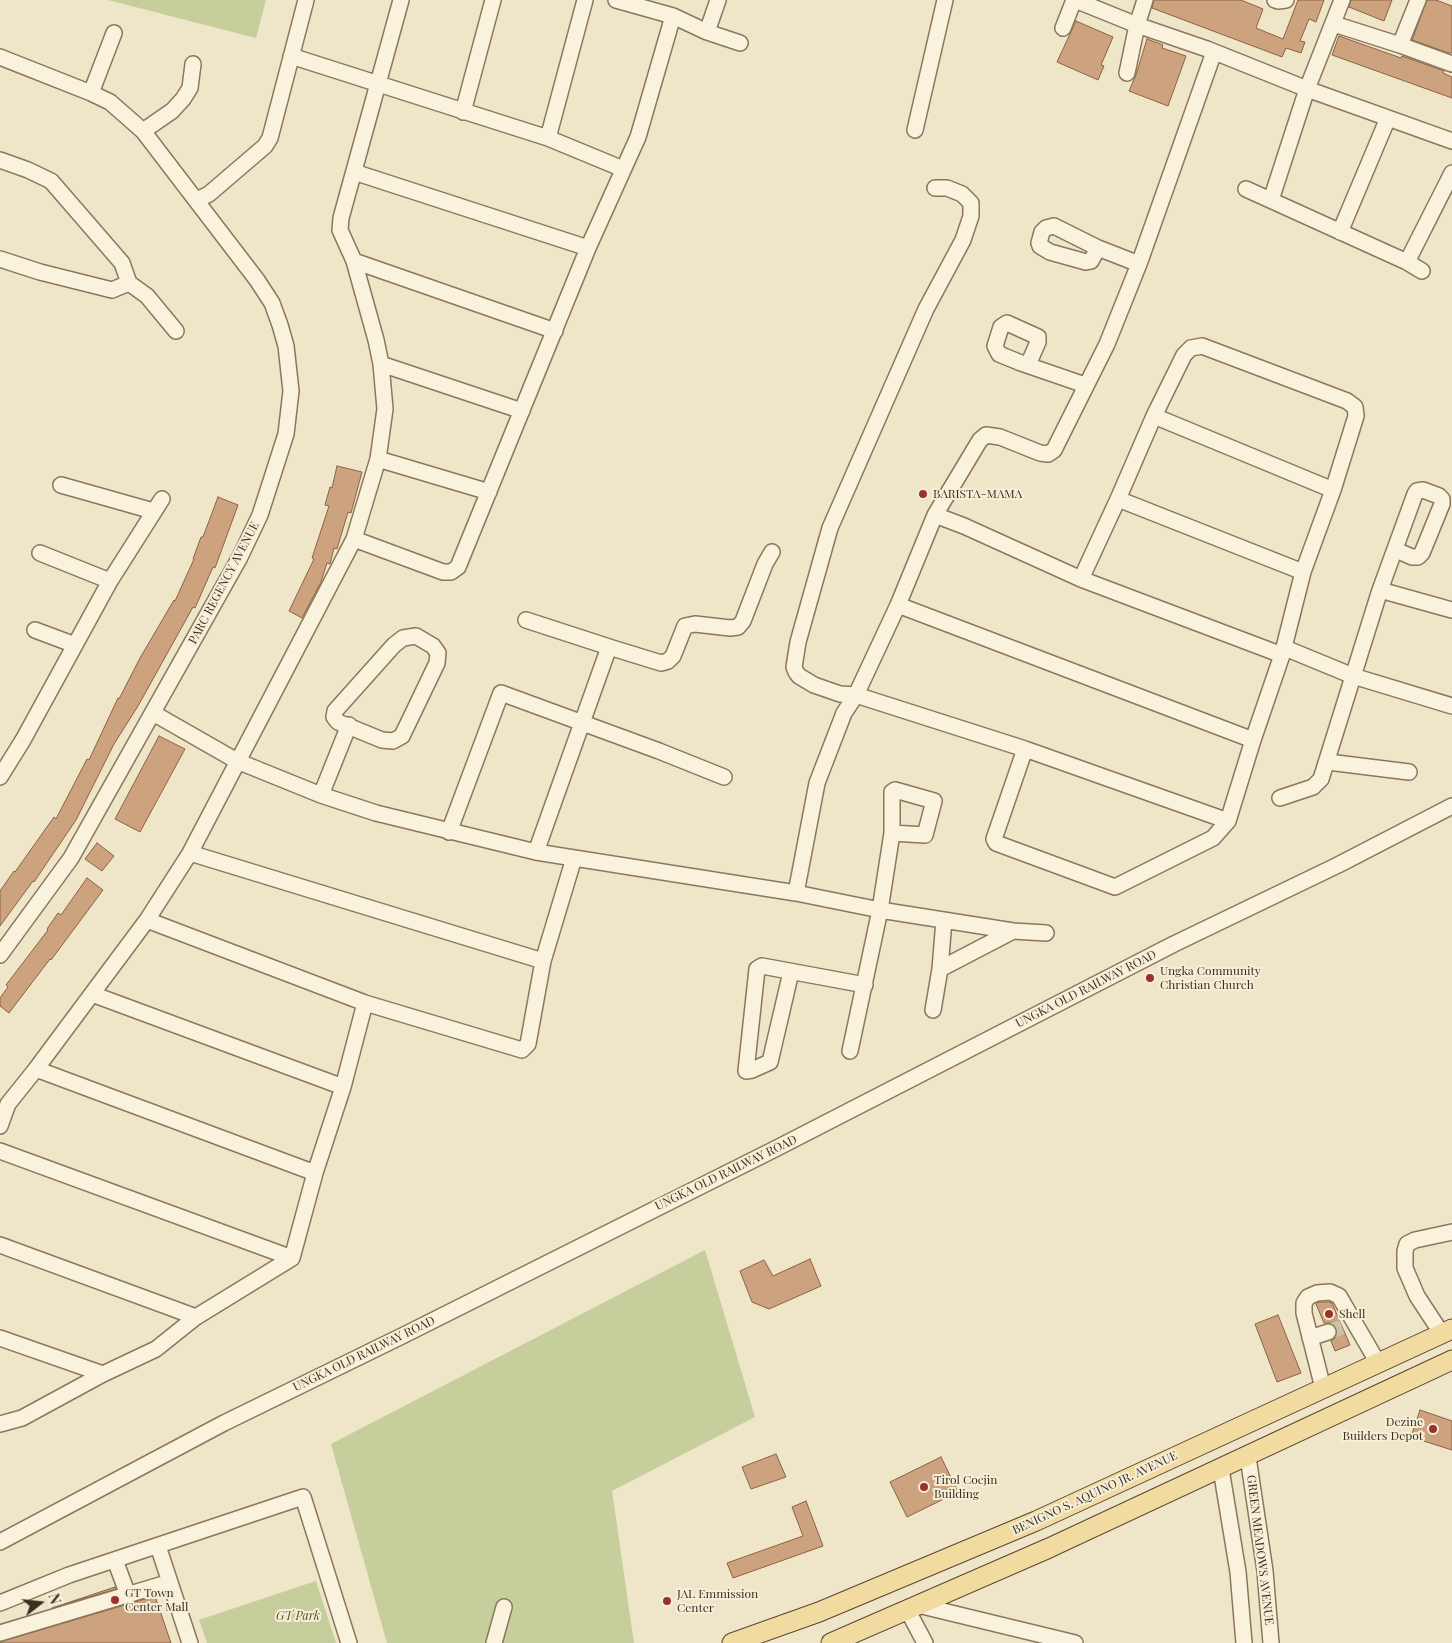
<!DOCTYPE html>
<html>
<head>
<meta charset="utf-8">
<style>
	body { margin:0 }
	#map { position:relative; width:1452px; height:1643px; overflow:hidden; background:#efe5c8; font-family:"Playfair Display",serif }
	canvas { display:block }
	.north { position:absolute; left:15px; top:1578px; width:50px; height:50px; -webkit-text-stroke:4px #f6efd8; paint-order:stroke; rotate:74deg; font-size:14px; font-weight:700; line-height:20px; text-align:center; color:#3c2f20 }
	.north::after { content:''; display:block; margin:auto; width:18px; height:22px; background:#3c2f20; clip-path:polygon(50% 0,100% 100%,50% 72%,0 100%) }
</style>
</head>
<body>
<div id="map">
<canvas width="1452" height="1643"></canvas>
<div class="north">N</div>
</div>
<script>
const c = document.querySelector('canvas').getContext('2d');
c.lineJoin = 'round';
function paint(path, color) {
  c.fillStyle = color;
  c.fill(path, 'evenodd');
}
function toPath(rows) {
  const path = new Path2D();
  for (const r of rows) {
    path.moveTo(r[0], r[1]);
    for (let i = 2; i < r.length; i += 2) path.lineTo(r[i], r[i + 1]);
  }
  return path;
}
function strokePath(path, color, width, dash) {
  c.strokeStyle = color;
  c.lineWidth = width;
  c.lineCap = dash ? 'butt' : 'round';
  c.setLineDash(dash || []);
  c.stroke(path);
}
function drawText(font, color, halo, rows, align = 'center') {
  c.font = font + ' "Playfair Display",serif';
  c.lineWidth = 4;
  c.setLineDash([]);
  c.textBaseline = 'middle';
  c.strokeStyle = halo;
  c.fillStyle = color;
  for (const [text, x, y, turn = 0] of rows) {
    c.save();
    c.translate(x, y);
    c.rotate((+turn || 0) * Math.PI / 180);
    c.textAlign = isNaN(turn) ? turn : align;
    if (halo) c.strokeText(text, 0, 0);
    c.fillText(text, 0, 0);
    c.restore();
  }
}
paint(toPath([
	[108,0,266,0,256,38],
	[705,1250,755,1417,612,1491,634,1643,387,1643,331,1444],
	[316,1581,336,1643,207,1643,199,1620]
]), '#c6ce9b');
const building = toPath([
	[1154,0,1241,0,1263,9,1256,28,1283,39,1298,0,1324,0,1316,22,1309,19,1300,41,1305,42,1301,53,1286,48,1282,57,1152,8,1154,0],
	[1351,0,1392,0,1384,21,1349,7,1351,0],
	[1427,0,1436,0,1452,6,1452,53,1449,53,1412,40,1427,0],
	[1076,21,1113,37,1101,65,1104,66,1098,80,1057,62,1076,21],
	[1339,36,1401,58,1402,56,1444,71,1443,73,1452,77,1452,98,1332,55,1339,36],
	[1147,39,1163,45,1162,48,1186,56,1168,106,1129,91,1136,75,1147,39],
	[337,466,362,472,351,513,348,512,337,549,334,548,330,564,327,563,321,582,302,618,289,611,314,559,312,558,329,506,325,505,330,487,332,488,337,466],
	[218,497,238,505,215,568,213,567,195,608,193,607,138,706,114,744,76,820,34,882,33,881,0,926,0,891,14,871,15,872,54,817,56,819,87,759,89,760,118,698,119,699,140,658,174,600,175,601,194,559,193,559,201,537,203,537,218,497],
	[159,736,185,749,140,832,115,819,159,736],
	[97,843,114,856,102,871,85,859,97,843],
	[87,878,103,890,51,960,50,959,9,1013,0,1006,0,998,8,987,6,985,48,930,47,929,58,913,61,915,75,895,87,878],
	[810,1259,821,1286,769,1309,752,1302,740,1271,764,1260,773,1276,810,1259],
	[1319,1302,1328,1302,1332,1303,1350,1345,1335,1351,1331,1341,1335,1338,1337,1330,1335,1325,1330,1323,1324,1323,1316,1304,1319,1302],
	[1278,1315,1301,1373,1277,1382,1255,1324,1278,1315],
	[1420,1410,1452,1421,1452,1450,1411,1437,1420,1410],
	[776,1454,786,1477,751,1489,742,1467,776,1454],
	[941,1457,958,1492,907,1517,890,1482,941,1457],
	[806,1501,823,1546,733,1578,727,1563,803,1536,792,1507,806,1501],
	[115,1587,116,1589,52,1608,115,1587],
	[155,1596,171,1643,0,1643,0,1642,155,1596]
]);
paint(building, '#cda27e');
strokePath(building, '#8b6242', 1);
strokePath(toPath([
	[1328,1332,1343,1327]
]), '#cbc1a6', 15, [15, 8]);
const minor = toPath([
	[616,0,673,16,707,32,740,43],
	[1075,0,1137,25,1207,49,1307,89,1452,141],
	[1275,0,1278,1,1286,0],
	[1334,24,1400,45,1452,64],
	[1063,28,1074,0],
	[707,32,718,0],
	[1400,45,1418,0],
	[291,56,548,138,623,169],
	[0,57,91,93,110,102,143,131,257,280,272,303,280,325,286,346,291,391,286,434,260,515,240,557,71,858,0,955],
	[1127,73,1137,25,1145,0],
	[91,93,114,33],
	[463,112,493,0],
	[915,130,945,0],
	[143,131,172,111,183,99,190,88,193,64],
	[548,138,585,0],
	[0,160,28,170,51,181,122,263,129,283,147,296,176,331],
	[354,172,588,248],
	[935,188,947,188,962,194,971,203,971,216,963,240,926,309,830,528,798,642,794,667,796,672,799,676,814,685,840,694,856,695,1025,749,1228,821],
	[1246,189,1407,262,1422,271],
	[197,200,209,194,265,146,270,138,306,0],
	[1271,200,1307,89,1342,0],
	[1340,232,1388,118],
	[1098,248,1091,261,1086,262,1050,252,1040,246,1039,243,1042,232,1046,228,1054,226,1098,248,1139,264],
	[0,259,40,272,112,290,129,283],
	[354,261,555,331],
	[1407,262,1452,173],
	[381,364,522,411],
	[1028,365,1038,342,1038,337,1007,323,1001,327,995,346,999,354,1021,363,1085,385],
	[1154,416,1333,490],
	[378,459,489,492],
	[61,485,153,511],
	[1118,499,1303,572],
	[935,515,964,526,1081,579,1282,655],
	[354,539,443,572,451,572,458,567,588,248,638,137,673,16],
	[40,553,110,581],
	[1380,590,1452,610],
	[898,605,1253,740],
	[526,620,609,647],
	[35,630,75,645],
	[416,636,433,646,438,653,437,663,402,736,393,741,382,740,338,722,334,717,335,711,394,645,403,638,416,636],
	[1285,648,1353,676,1452,706],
	[153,713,237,761,321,795,376,813,536,852,796,893,817,783,844,713,856,695,898,605,935,515,980,440,986,435,1000,437,1040,453,1048,454,1054,450,1107,344,1139,264,1214,52],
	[1025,749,994,839,996,843,1115,887,1213,838,1228,821,1253,740,1282,655,1303,572,1333,490,1356,416,1355,407,1347,401,1202,346,1191,348,1184,355,1154,416,1118,499,1081,579],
	[1328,762,1409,772],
	[0,777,23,740,110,581,162,499],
	[321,795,349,725],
	[1280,798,1313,787,1321,779,1380,590,1415,494,1417,491,1423,490,1439,496,1442,499,1442,504,1422,553,1418,557,1412,557,1396,550],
	[449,832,501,693,659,751,724,777],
	[536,852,609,647,661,663,668,661,673,656,685,626,695,624,730,628,738,627,743,621,765,564,772,552],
	[190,853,543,961],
	[796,893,880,910,1013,931,1046,933],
	[147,920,365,1003,522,1050,528,1044,543,961,574,858],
	[940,969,944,920],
	[791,972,770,1062,752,1070,746,1071,757,969,760,967,762,966,865,985],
	[92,994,343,1087],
	[933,1010,940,969,1013,931],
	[850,1051,880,910,892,833,892,792,895,790,934,801,925,835,892,833],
	[36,1069,315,1173],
	[0,1126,8,1104,36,1069,147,920,190,853,354,539,378,459,385,409,381,364,376,340,354,261,340,230,341,218,401,0],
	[0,1151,292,1258],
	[0,1245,196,1317],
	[1442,1334,1417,1296,1405,1268,1405,1251,1407,1244,1415,1240,1452,1232],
	[0,1338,103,1374],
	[1310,1338,1328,1332],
	[1323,1388,1304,1313,1304,1303,1308,1297,1317,1293,1330,1292,1339,1296,1378,1363],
	[0,1424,22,1418,103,1374,156,1349,196,1317,292,1258,315,1173,343,1087,365,1003],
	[1248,1457,1265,1571,1271,1643],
	[1221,1469,1238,1572,1244,1643],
	[0,1542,224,1423,402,1336,775,1149,1174,944,1338,865,1452,806],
	[158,1546,190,1643],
	[115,1560,128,1595],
	[0,1603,69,1575,303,1497,349,1643],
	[918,1605,1075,1643],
	[907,1609,925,1643],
	[0,1633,170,1582],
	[494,1643,504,1607]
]);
const major = toPath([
	[732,1643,819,1612,1036,1521,1452,1329],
	[831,1643,1049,1548,1452,1360]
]);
strokePath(minor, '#8b775d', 18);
strokePath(major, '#594530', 21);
strokePath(minor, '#f9f2dc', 15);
strokePath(major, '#f1dba1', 19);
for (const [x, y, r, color] of [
	[923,494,5,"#9b302c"],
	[1150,978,5,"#9b302c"],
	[1329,1314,5,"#9b302c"],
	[1433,1429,5,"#9b302c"],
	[924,1487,5,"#9b302c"],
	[115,1600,5,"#9b302c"],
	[667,1601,5,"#9b302c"]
]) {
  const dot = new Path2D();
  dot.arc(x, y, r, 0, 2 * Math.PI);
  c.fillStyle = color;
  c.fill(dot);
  strokePath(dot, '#f6efd8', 2);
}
drawText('12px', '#3c2f20', '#f6efd8', [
	["BARISTA-MAMA",933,494],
	["Ungka Community",1160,971],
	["Christian Church",1160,985],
	["Shell",1339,1314],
	["Dezine",1423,1422,"right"],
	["Builders Depot",1423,1436,"right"],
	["Tirol Cocjin",934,1480],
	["Building",934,1494],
	["GT Town",125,1593],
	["Center Mall",125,1607],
	["JAL Emmission",677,1594],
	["Center",677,1608]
], 'left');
drawText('12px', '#3c2f20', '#f6efd8', [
	["PARC REGENCY AVENUE",224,583,-62],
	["UNGKA OLD RAILWAY ROAD",1086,989,-27],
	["UNGKA OLD RAILWAY ROAD",726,1173,-26],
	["UNGKA OLD RAILWAY ROAD",364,1354,-26],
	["BENIGNO S. AQUINO JR. AVENUE",1095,1493,-25],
	["GREEN MEADOWS AVENUE",1260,1550,83]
]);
drawText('italic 12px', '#4a5827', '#f6efd8', [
	["GT Park",298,1616]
]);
</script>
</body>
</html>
